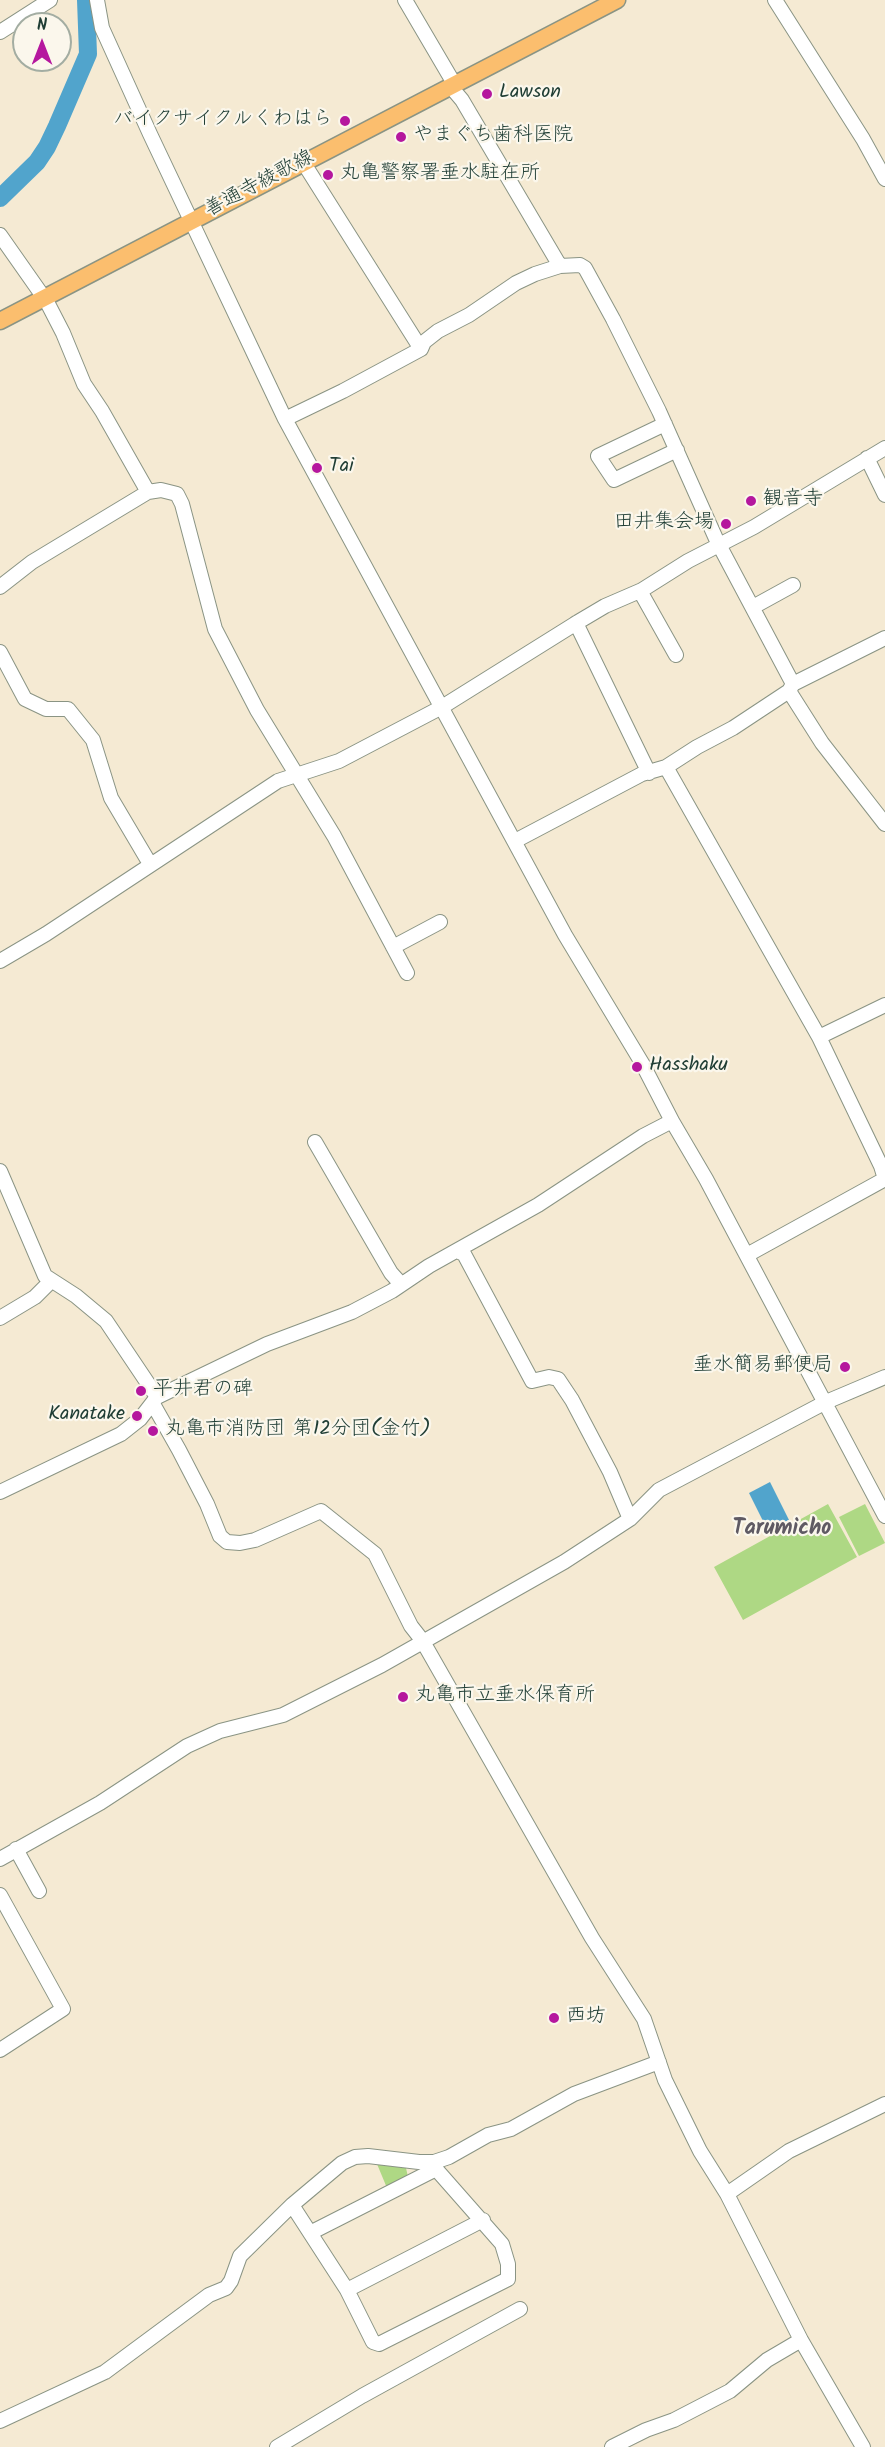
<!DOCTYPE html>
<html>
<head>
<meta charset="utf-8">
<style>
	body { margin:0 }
	#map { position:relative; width:885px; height:2447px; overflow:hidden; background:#f5ead3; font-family:Kalam,sans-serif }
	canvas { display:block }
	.north { position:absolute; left:12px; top:12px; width:60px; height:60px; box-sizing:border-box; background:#fbf7ec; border:2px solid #a3ada2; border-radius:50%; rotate:0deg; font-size:16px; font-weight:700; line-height:24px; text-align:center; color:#1f3d34 }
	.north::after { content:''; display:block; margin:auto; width:21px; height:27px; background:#b5179e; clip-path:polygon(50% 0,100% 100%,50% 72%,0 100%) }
</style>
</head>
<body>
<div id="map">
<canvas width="885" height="2447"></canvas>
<div class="north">N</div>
</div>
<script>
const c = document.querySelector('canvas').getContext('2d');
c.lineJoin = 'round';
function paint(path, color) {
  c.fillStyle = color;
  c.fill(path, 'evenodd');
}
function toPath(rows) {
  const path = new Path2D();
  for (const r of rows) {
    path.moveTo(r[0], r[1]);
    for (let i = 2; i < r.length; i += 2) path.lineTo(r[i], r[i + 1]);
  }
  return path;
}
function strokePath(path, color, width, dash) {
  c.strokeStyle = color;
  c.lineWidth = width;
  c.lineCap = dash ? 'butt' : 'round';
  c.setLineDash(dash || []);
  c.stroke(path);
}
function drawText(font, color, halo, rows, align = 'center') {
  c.font = font + ' Kalam,"Klee One",sans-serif';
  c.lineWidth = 4.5;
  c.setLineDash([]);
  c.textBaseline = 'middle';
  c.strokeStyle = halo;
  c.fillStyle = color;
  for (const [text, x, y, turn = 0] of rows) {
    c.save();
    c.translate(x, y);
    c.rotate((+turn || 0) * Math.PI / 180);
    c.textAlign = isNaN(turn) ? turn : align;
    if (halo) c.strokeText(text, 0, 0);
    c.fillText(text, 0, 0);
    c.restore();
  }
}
paint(toPath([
	[828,1504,857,1557,743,1620,714,1567],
	[865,1504,885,1543,859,1556,839,1517],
	[377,2164,406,2168,408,2177,387,2188]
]), '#aed884');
paint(toPath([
	[770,1482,789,1520,768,1531,749,1493]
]), '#51a4cc');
strokePath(toPath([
	[0,198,37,162,47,147,57,126,88,54,86,0]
]), '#51a4cc', 18);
const minor = toPath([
	[97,0,102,28,150,134,285,419,565,935,642,1063,672,1121,706,1179,885,1516],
	[405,0,452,80,451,87,462,100,560,266],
	[775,0,863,139,885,179],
	[0,32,50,0],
	[303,162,421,349],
	[0,235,47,302,63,333,84,384,102,411,148,492],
	[285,419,343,391,421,349,424,342,438,331,469,315,516,283,535,274,560,266,580,265,585,268,613,319,659,411,717,541,793,684],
	[665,424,598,456,614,480,677,450],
	[867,458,885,495],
	[0,587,32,562,148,492,161,490,177,494,182,504,215,629,257,710,334,836,407,973],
	[640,591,676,655],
	[753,607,793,585],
	[576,623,649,773],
	[0,652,25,699,46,709,68,709,93,740,111,798,150,864],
	[789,691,822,743,885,824],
	[666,767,819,1037,881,1166,885,1179,747,1255],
	[515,841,642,774,666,767,697,747,733,728,789,691,793,684,885,638],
	[393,947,440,922],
	[0,961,46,934,278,781,339,761,442,707,578,622,605,606,642,590,688,561,754,527,885,448],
	[819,1037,885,1005],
	[315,1142,391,1273,401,1284],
	[0,1171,45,1276,76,1296,106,1321,157,1397],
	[457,1251,464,1254,532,1381,549,1377,558,1379,572,1400,610,1472,630,1519],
	[0,1318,35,1297,51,1281],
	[153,1404,179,1450,207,1504,220,1536,227,1542,240,1543,255,1540,321,1511,375,1554,411,1626,422,1640,592,1938,644,2019,665,2080,700,2151,727,2194,801,2340,863,2447],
	[0,1492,121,1434,140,1419,157,1397,267,1344,352,1312,392,1291,429,1266,538,1205,643,1136,672,1121],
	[16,1849,39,1891],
	[0,1859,100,1803,187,1746,220,1731,283,1715,382,1665,564,1562,630,1519,659,1490,826,1402,885,1377],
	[0,1895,63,2009,0,2050],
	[727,2194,789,2151,885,2104],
	[292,2205,347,2290,373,2342,379,2344,508,2279,508,2264,502,2244,436,2169,434,2162],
	[312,2232,436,2169],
	[347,2290,483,2220],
	[0,2421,105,2372,209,2295,226,2288,231,2281,240,2256,292,2205,342,2163,355,2157,368,2156,419,2162,434,2162,449,2157,488,2135,511,2129,574,2094,659,2062],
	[277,2447,362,2396,520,2309],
	[612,2447,646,2430,674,2420,730,2391,767,2360,801,2340]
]);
const major = toPath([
	[0,321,617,0]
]);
strokePath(minor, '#8a9484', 16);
strokePath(major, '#8a9484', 19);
strokePath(minor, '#fff', 14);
strokePath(major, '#fbbe6e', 16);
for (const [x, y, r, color] of [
	[487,94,6,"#b5179e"],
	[345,121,6,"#b5179e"],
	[401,137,6,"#b5179e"],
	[328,175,6,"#b5179e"],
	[317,468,6,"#b5179e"],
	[751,501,6,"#b5179e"],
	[726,524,6,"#b5179e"],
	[637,1067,6,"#b5179e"],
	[845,1367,6,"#b5179e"],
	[141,1391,6,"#b5179e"],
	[137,1416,6,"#b5179e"],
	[153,1431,6,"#b5179e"],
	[403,1697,6,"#b5179e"],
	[554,2018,6,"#b5179e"]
]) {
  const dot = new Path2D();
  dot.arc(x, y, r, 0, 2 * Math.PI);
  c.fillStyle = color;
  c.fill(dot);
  strokePath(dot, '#fbf7ec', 2);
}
drawText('20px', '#1f3d34', '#fbf7ec', [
	["Lawson",499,94],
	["バイクサイクルくわはら",333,121,"right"],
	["やまぐち歯科医院",413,137],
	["丸亀警察署垂水駐在所",340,175],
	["Tai",329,468],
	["観音寺",763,501],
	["田井集会場",714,524,"right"],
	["Hasshaku",649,1067],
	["垂水簡易郵便局",833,1367,"right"],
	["平井君の碑",153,1391],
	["Kanatake",125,1416,"right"],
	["丸亀市消防団 第12分団(金竹)",165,1431],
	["丸亀市立垂水保育所",415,1697],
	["西坊",566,2018]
], 'left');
drawText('20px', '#1f3d34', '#fbf7ec', [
	["善通寺綾歌線",260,185,-28]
]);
drawText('bold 22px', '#5f5a63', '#fbf7ec', [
	["Tarumicho",782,1530]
]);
</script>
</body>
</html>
